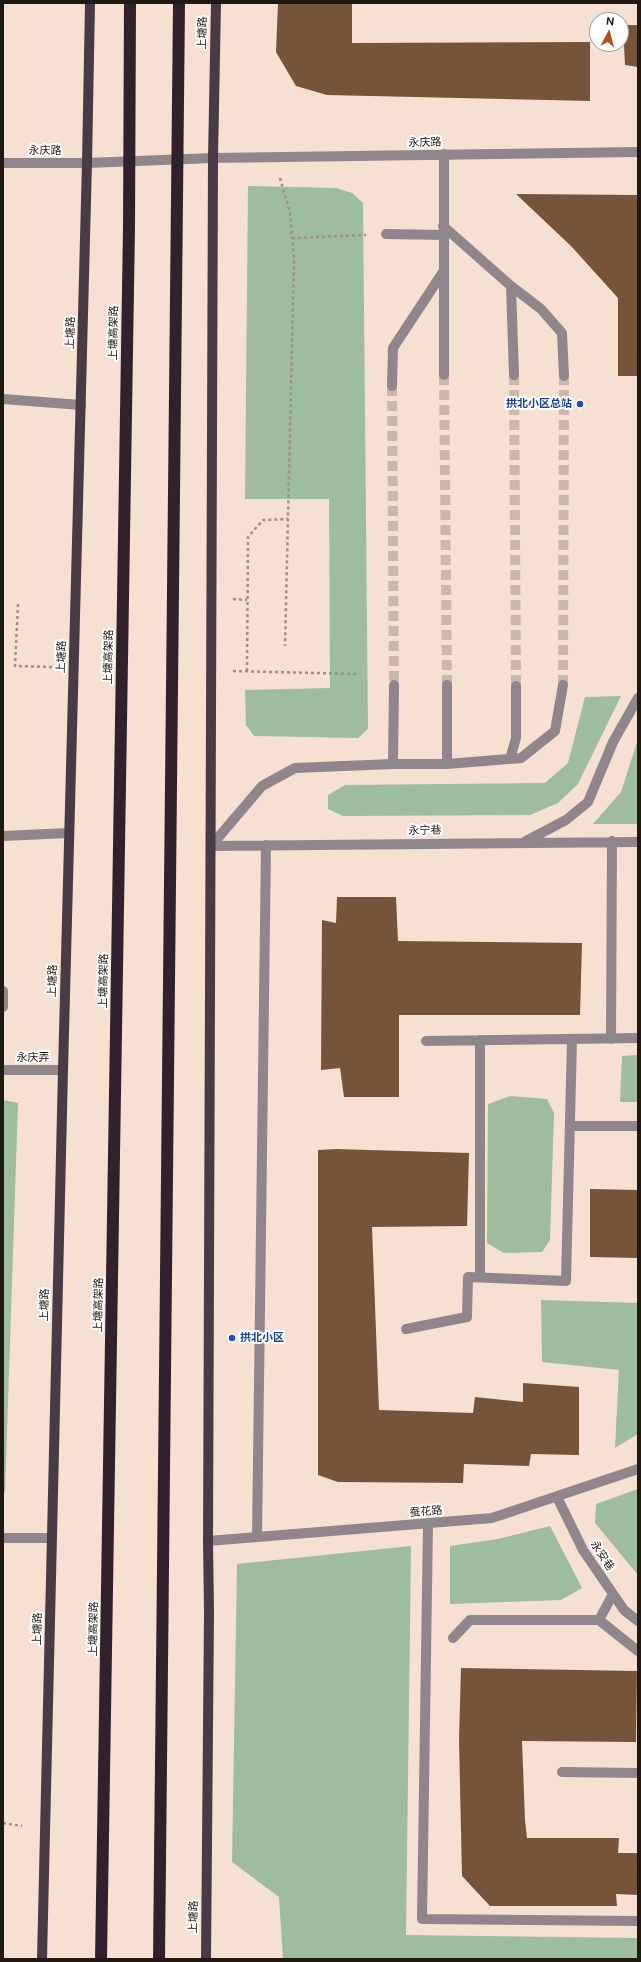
<!DOCTYPE html>
<html>
<head>
<meta charset="utf-8">
<style>
	body { margin:0 }
	#map { position:relative; width:641px; height:1962px; overflow:hidden; background:#f5e0d1; font-family:"DM Sans",sans-serif }
	canvas { display:block }
	.frame { position:absolute; inset:0; border:4px solid #201913; pointer-events:none }
	.north { position:absolute; left:589px; top:12px; width:40px; height:40px; box-sizing:border-box; background:#fff; border:1px solid #a6a3a1; border-radius:50%; rotate:7deg; font-size:11px; font-weight:700; line-height:16px; text-align:center; color:#201913 }
	.north::after { content:''; display:block; margin:auto; width:14px; height:18px; background:#b34f1d; clip-path:polygon(50% 0,100% 100%,50% 72%,0 100%) }
</style>
</head>
<body>
<div id="map">
<canvas width="641" height="1962"></canvas>
<div class="frame"></div>
<div class="north">N</div>
</div>
<script>
const c = document.querySelector('canvas').getContext('2d');
c.lineJoin = 'round';
function paint(path, color) {
  c.fillStyle = color;
  c.fill(path, 'evenodd');
}
function toPath(rows) {
  const path = new Path2D();
  for (const r of rows) {
    path.moveTo(r[0], r[1]);
    for (let i = 2; i < r.length; i += 2) path.lineTo(r[i], r[i + 1]);
  }
  return path;
}
function strokePath(path, color, width, dash) {
  c.strokeStyle = color;
  c.lineWidth = width;
  c.lineCap = dash ? 'butt' : 'round';
  c.setLineDash(dash || []);
  c.stroke(path);
}
function drawText(font, color, halo, rows, align = 'center') {
  c.font = font + ' "DM Sans","Noto Sans SC",sans-serif';
  c.lineWidth = 4;
  c.setLineDash([]);
  c.textBaseline = 'middle';
  c.strokeStyle = halo;
  c.fillStyle = color;
  for (const [text, x, y, turn = 0] of rows) {
    c.save();
    c.translate(x, y);
    c.rotate((+turn || 0) * Math.PI / 180);
    c.textAlign = isNaN(turn) ? turn : align;
    if (halo) c.strokeText(text, 0, 0);
    c.fillText(text, 0, 0);
    c.restore();
  }
}
paint(toPath([
	[248,186,336,188,352,193,363,203,368,729,358,738,254,736,246,725,245,690,330,688,329,499,245,499],
	[621,696,578,784,558,803,530,815,343,816,328,809,328,795,345,785,545,783,568,763,585,697],
	[638,739,638,824,593,824,621,792],
	[638,1055,638,1102,620,1102,622,1056],
	[510,1096,547,1099,554,1113,550,1240,542,1252,504,1253,487,1243,488,1104],
	[3,1100,18,1103,5,1491,3,1493],
	[541,1300,638,1303,638,1434,615,1448,619,1370,542,1362],
	[638,1489,638,1575,595,1523,596,1504],
	[550,1526,582,1588,561,1600,450,1604,450,1546,498,1539],
	[411,1546,406,1935,638,1938,638,1959,283,1959,279,1897,232,1862,237,1564]
]), '#9dbd9c');
paint(toPath([
	[278,3,352,3,352,43,590,42,590,101,327,95,296,86,276,52],
	[623,25,638,25,638,67,625,65],
	[516,194,638,195,638,376,618,376,618,298,571,246],
	[337,897,396,897,398,941,582,943,580,1015,399,1015,399,1097,344,1097,340,1068,321,1070,322,920,336,923],
	[336,1149,469,1153,467,1226,372,1227,379,1410,473,1413,475,1397,523,1402,523,1383,579,1387,579,1455,531,1454,529,1466,464,1464,463,1483,338,1482,318,1475,318,1150],
	[590,1189,638,1190,638,1258,590,1257],
	[461,1668,637,1671,636,1742,522,1741,525,1820,527,1838,619,1838,618,1853,638,1853,638,1895,616,1894,617,1906,490,1906,462,1876,459,1740]
]), '#75543a');
strokePath(toPath([
	[444,375,447,685],
	[514,375,516,686],
	[392,386,394,685],
	[563,685,564,376]
]), '#cab8ab', 10, [10, 5]);
strokePath(toPath([
	[280,178,290,213,294,260,285,646],
	[292,238,366,235],
	[233,599,247,600],
	[18,604,15,666,52,667],
	[233,671,356,674],
	[247,671,248,537,263,520,288,519],
	[3,1823,22,1826]
]), '#9f8f84', 2.5, [3, 3]);
strokePath(toPath([
	[444,154,444,375],
	[3,163,87,163,213,158,638,152],
	[443,226,511,286,541,309,562,333,564,376],
	[386,234,443,235],
	[511,286,514,375],
	[392,386,393,348,443,272],
	[3,399,81,405],
	[447,685,447,764],
	[510,759,516,738,516,686],
	[393,764,394,685],
	[3,836,69,833],
	[526,841,566,820,588,802,613,742,638,698],
	[211,846,262,786,295,768,393,764,447,764,521,758,555,731,563,685],
	[211,846,638,842],
	[3,991,3,1007],
	[611,1039,612,841],
	[480,1040,480,1277],
	[426,1041,638,1038],
	[3,1070,63,1070],
	[570,1126,638,1126],
	[406,1329,467,1317,468,1277,566,1281,572,1040],
	[557,1497,583,1550,624,1610,638,1621],
	[428,1524,422,1919,638,1921],
	[257,1537,266,845],
	[3,1538,52,1538],
	[208,1541,492,1518,638,1469],
	[613,1594,599,1620,638,1651],
	[453,1638,470,1620,599,1620],
	[562,1772,638,1773]
]), '#8f868c', 10);
strokePath(toPath([
	[42,1959,63,1070,87,163,90,3],
	[206,1959,209,1612,208,1541,213,158,216,3]
]), '#493b45', 10);
strokePath(toPath([
	[101,1959,129,227,130,3],
	[159,1959,179,3]
]), '#31212d', 12);
for (const [x, y, r, color] of [
	[580,404,4,"#1a4fb4"],
	[232,1338,4,"#1a4fb4"]
]) {
  const dot = new Path2D();
  dot.arc(x, y, r, 0, 2 * Math.PI);
  c.fillStyle = color;
  c.fill(dot);
  strokePath(dot, '#fff', 1.5);
}
drawText('11px', '#201913', '#fff', [
	["上塘路",203,33,-89],
	["永庆路",425,143,-1],
	["永庆路",45,151],
	["上塘路",71,333,-88],
	["上塘高架路",114,333,-89],
	["上塘路",62,657,-88],
	["上塘高架路",109,657,-89],
	["永宁巷",425,831,-1],
	["上塘路",53,981,-88],
	["上塘高架路",104,981,-89],
	["永庆弄",33,1058],
	["上塘路",45,1305,-89],
	["上塘高架路",99,1305,-89],
	["蚕花路",426,1512,-5],
	["永安巷",602,1556,57],
	["上塘路",38,1629,-89],
	["上塘高架路",94,1629,-89],
	["上塘路",194,1917,-89]
]);
drawText('bold 11px', '#164399', '#fff', [
	["拱北小区总站",572,404],
	["拱北小区",240,1338,"left"]
], 'right');
</script>
</body>
</html>
